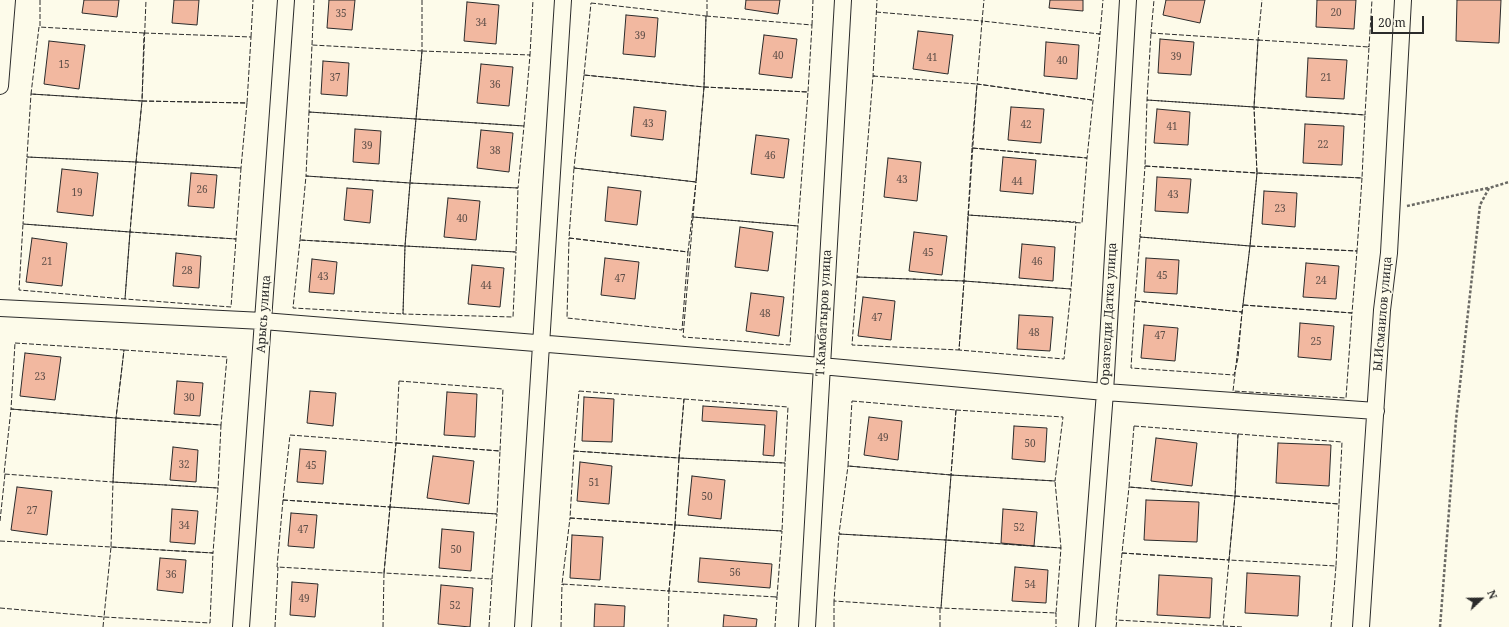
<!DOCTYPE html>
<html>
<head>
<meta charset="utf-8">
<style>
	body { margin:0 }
	#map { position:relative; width:1509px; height:627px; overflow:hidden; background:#fdfbea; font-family:"Noto Serif",serif }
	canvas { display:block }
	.north { position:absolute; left:1461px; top:579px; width:40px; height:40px; -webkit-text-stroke:3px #fdfbea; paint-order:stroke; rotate:68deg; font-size:11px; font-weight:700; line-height:16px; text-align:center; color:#2b2b2b }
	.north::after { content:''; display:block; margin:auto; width:14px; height:18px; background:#2b2b2b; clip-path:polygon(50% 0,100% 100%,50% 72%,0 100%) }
	.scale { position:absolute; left:1371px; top:16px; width:53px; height:18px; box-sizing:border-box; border:2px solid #2b2b2b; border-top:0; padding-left:5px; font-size:12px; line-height:14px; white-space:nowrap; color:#2b2b2b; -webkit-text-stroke:3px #fdfbea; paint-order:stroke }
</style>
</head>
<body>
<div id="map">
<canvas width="1509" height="627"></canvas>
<div class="north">N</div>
<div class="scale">20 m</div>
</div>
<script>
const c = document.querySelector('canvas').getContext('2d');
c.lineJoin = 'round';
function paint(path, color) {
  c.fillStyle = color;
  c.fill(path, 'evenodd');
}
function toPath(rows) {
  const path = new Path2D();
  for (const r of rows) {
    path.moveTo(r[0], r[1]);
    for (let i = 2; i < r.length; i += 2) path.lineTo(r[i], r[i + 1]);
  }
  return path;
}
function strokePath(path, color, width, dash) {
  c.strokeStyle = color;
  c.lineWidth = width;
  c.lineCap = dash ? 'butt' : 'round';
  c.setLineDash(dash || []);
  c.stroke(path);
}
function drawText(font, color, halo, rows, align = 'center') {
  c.font = font + ' "Noto Serif",serif';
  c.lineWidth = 3;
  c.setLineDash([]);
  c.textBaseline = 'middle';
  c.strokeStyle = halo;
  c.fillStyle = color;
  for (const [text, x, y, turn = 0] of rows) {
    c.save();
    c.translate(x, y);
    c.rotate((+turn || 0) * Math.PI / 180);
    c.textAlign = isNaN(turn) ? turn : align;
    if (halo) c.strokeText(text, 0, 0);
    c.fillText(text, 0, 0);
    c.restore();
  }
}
const building = toPath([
	[84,0,119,0,117,17,82,13,84,0],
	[174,0,199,0,197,25,172,23,174,0],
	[329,0,355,0,352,30,327,28,329,0],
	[746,0,780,0,778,14,745,9,746,0],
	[1050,0,1083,0,1083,11,1049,8,1050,0],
	[1166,0,1205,0,1200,23,1163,15,1166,0],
	[1317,0,1356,0,1354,29,1316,27,1317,0],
	[1457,0,1501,0,1499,43,1456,41,1457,0],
	[467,2,499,5,496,44,464,41,467,2],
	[626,15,658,18,655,57,623,54,626,15],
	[918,31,953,35,948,74,913,69,918,31],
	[764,35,797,39,792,78,759,74,764,35],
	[1160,39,1194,42,1191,75,1158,73,1160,39],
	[49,41,85,45,79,89,44,84,49,41],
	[1046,42,1079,45,1077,79,1044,76,1046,42],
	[1308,58,1347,60,1344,99,1306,97,1308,58],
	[323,61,349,63,347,96,321,94,323,61],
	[481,64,513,67,509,106,477,103,481,64],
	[634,107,666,111,663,140,631,136,634,107],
	[1011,107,1044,109,1041,143,1008,140,1011,107],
	[1157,109,1190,112,1188,145,1154,143,1157,109],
	[1305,124,1344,126,1342,165,1303,163,1305,124],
	[355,129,381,131,379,164,353,162,355,129],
	[481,130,513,133,509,172,477,168,481,130],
	[756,135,789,139,784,178,751,174,756,135],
	[1003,157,1036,160,1033,194,1000,191,1003,157],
	[888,158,921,162,917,201,884,197,888,158],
	[62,169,98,173,93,216,57,212,62,169],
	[191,173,217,175,214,208,188,206,191,173],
	[1157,177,1191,179,1188,213,1155,211,1157,177],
	[608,187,641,191,637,225,605,221,608,187],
	[347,188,373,190,370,223,344,220,347,188],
	[1264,191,1297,193,1295,227,1262,224,1264,191],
	[448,198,480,201,476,240,444,237,448,198],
	[740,227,773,232,768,271,735,267,740,227],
	[914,232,947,236,942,275,909,271,914,232],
	[32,238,67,243,62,286,26,282,32,238],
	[1022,244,1055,247,1053,281,1019,278,1022,244],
	[176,253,201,256,199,288,173,286,176,253],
	[605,258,639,262,635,299,601,295,605,258],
	[1146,258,1179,260,1177,294,1144,292,1146,258],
	[312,259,337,262,334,294,309,292,312,259],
	[1306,263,1339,266,1336,299,1303,297,1306,263],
	[472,265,504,268,500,307,468,304,472,265],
	[751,293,784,297,779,336,746,331,751,293],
	[863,297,895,301,891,340,858,336,863,297],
	[1019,315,1053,317,1050,351,1017,349,1019,315],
	[1300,323,1334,326,1331,360,1298,357,1300,323],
	[1144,325,1178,328,1175,361,1141,358,1144,325],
	[25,353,61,357,55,400,20,396,25,353],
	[177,381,203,383,200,416,174,414,177,381],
	[310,391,336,393,333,426,307,423,310,391],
	[447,392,477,394,475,437,444,435,447,392],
	[584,397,614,399,612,442,582,441,584,397],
	[703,406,777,411,774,456,763,455,765,425,702,421,703,406],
	[869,417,902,421,898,460,864,455,869,417],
	[1014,426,1047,428,1045,462,1012,459,1014,426],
	[1156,438,1197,443,1192,486,1151,481,1156,438],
	[1278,443,1331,445,1329,486,1276,483,1278,443],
	[173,447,198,450,196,482,170,480,173,447],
	[300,449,326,451,323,484,297,482,300,449],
	[433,456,474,461,469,504,427,498,433,456],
	[580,462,612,466,609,504,577,501,580,462],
	[692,476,725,480,721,519,688,515,692,476],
	[17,487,52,491,47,535,11,530,17,487],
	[1146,500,1199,502,1197,542,1144,540,1146,500],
	[172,509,198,511,195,544,170,542,172,509],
	[1003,509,1037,512,1034,546,1001,543,1003,509],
	[291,513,317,515,314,548,288,546,291,513],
	[442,529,474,532,471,571,439,568,442,529],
	[572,535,603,537,600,580,570,578,572,535],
	[160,558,186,560,183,593,157,590,160,558],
	[700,558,772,564,770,588,698,582,700,558],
	[1015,567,1048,570,1046,603,1012,601,1015,567],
	[1247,573,1300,576,1298,616,1245,613,1247,573],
	[1159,575,1212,578,1210,618,1157,615,1159,575],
	[292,582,318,584,315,617,290,615,292,582],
	[441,585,473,588,470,627,438,624,441,585],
	[595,604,625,606,624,627,594,627,595,604],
	[724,615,757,619,756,627,723,627,724,615]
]);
paint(building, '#f2b8a0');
strokePath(building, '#2b2b2b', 1);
const minor = toPath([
	[0,86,7,0],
	[0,308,263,321,821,366,1105,392,1376,411],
	[241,627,286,0],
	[523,627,563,0],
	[807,627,843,0],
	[1087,627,1105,392,1128,0],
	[1361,627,1382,310,1389,253,1403,0]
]);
strokePath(minor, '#2b2b2b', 18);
strokePath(toPath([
	[1407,206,1488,188],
	[1440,627,1456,420,1480,205,1489,188,1509,182]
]), '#6a6964', 2.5, [3, 2]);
strokePath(minor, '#fdfbea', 16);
strokePath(toPath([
	[40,0,40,27],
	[422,0,422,51,416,119,309,112,312,45,422,51],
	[591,3,706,16,704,87,584,75,591,3],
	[876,12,982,21,982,23],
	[706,16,812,25,808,92,704,87,706,16],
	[707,16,707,0],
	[983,21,982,21,984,0],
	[812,25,813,0],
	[144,33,39,27,31,94,142,101,146,0],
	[144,33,251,37,247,103,142,101,144,33],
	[1151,33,1258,40,1254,107,1147,100,1151,33],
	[1152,33,1151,33,1154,0],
	[1098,34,1100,34,1103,0],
	[251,37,253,0],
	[1258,40,1369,47,1365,115,1254,107,1258,40],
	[1260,40,1258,40,1262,0],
	[312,45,314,0],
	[1368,46,1369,47,1372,0],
	[422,51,530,55,524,126,416,119,422,51],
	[529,55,530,55,533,0],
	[584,75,704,87,696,182,574,168,584,75],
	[873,76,977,84,964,281,857,277,873,76],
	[875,76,873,76,877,0],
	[704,87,808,92,798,226,693,217,704,87],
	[31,94,142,101,136,162,27,157,31,94],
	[1092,100,977,84,982,21,1100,34,1087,158,972,148,977,84,1092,100],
	[1147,100,1254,107,1257,173,1145,166,1147,100],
	[142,101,247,103,241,168,136,162,142,101],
	[1254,107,1365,115,1362,178,1257,173,1254,107],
	[309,112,416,119,410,183,306,176,309,112],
	[416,119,524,126,518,188,410,183,416,119],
	[972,148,1087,158,1082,223,968,215,972,148],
	[136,162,241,168,236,239,130,232,136,162],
	[1145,166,1257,173,1250,246,1140,237,1145,166],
	[574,168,696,182,688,252,569,238,574,168],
	[1257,173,1362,178,1357,251,1250,246,1257,173],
	[306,176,410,183,405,246,300,240,306,176],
	[968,215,1076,222,1071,289,964,281,968,215],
	[693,217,798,226,790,345,683,337,693,217],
	[130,232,23,224,27,157,136,162,130,232,125,299,19,290,23,224,130,232,236,239,231,307,125,299,130,232],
	[1140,237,1250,246,1242,312,1135,301,1140,237],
	[569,238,688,252,682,330,567,318,569,238],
	[300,240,405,246,403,314,293,308,300,240],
	[405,246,516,252,518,188,410,183,405,246,403,314,513,317,516,252,405,246],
	[1250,246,1357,251,1352,313,1243,305,1250,246],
	[857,277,964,281,959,350,852,345,857,277],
	[964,281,1071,289,1064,359,959,350,964,281],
	[1135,301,1242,312,1238,358,1234,375,1131,368,1135,301],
	[1243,305,1352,313,1346,398,1233,391,1243,305],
	[15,343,124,350,116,418,11,409,15,343],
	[124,350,227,357,221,425,116,418,124,350],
	[399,381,503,389,500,451,396,443,399,381],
	[579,391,684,399,679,458,574,451,579,391],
	[684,399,788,407,785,463,679,458,684,399],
	[852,401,956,410,951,475,848,466,852,401],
	[11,409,116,418,113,482,4,474,11,409],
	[956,410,1063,417,1055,481,951,475,956,410],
	[116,418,221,425,218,488,113,482,116,418],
	[1134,426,1238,434,1235,496,1129,487,1134,426],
	[1238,434,1342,442,1339,504,1235,496,1238,434],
	[290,435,396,443,390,507,283,500,290,435],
	[396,443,500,451,497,514,390,507,396,443],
	[574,451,679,458,675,525,570,518,574,451],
	[679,458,785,463,782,531,675,525,679,458],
	[848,466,951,475,946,540,839,534,848,466],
	[951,475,1055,481,1061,548,946,540,951,475],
	[113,482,218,488,213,553,111,547,113,482],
	[1129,487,1235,496,1229,560,1122,553,1129,487],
	[1235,496,1339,504,1336,566,1229,560,1235,496],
	[283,500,390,507,384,573,277,567,283,500],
	[390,507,497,514,492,579,384,573,390,507],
	[570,518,675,525,669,591,562,584,570,518],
	[0,521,5,474],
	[675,525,782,531,777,597,669,591,675,525],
	[839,534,946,540,941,608,834,601,839,534],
	[946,540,1061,548,1056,613,941,608,946,540],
	[0,541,111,547,111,546],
	[111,547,213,553,210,623,104,617,111,547],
	[1122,553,1229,560,1223,626,1116,620,1122,553],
	[667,591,669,591,668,627],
	[775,597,777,597,775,627],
	[0,608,104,617,104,616],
	[940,608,940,627],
	[1055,613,1056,613,1056,627],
	[1223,626,1243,627],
	[103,627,104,617],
	[275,627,278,567],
	[383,627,384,573],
	[489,627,492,579,490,579],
	[561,627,562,584,564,585],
	[834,627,834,601,836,601],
	[1116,627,1117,620],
	[1331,627,1336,566,1335,566]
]), '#2b2b2b', 1, [5, 2]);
drawText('10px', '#5d4e48', null, [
	["20",1336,13],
	["35",341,14],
	["34",481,23],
	["39",640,36],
	["40",778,56],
	["39",1176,57],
	["41",932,58],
	["40",1062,61],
	["15",64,65],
	["37",335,78],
	["21",1326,78],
	["36",495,85],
	["43",648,124],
	["42",1026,125],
	["41",1172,127],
	["22",1323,145],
	["39",367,146],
	["38",495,151],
	["46",770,156],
	["43",902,180],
	["44",1017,182],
	["26",202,190],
	["19",77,193],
	["43",1173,195],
	["23",1280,209],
	["40",462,219],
	["45",928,253],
	["21",47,262],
	["46",1037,262],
	["28",187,271],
	["45",1162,276],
	["43",323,277],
	["47",620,279],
	["24",1321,281],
	["44",486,286],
	["48",765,314],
	["47",877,318],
	["48",1034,333],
	["47",1160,336],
	["25",1316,342],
	["23",40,377],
	["30",189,398],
	["49",883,438],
	["50",1030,444],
	["32",184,465],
	["45",311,466],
	["51",594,483],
	["50",707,497],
	["27",32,511],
	["34",184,526],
	["52",1019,528],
	["47",303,530],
	["50",456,550],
	["56",735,573],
	["36",171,575],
	["54",1030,585],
	["49",304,599],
	["52",455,606]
]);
drawText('12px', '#2b2b2b', '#fdfbea', [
	["Т.Камбатыров улица",824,313,-87],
	["Арысь улица",264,314,-86],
	["Оразгелди Датка улица",1109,314,-87],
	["Ы.Исмаилов улица",1383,314,-85]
]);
</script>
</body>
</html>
